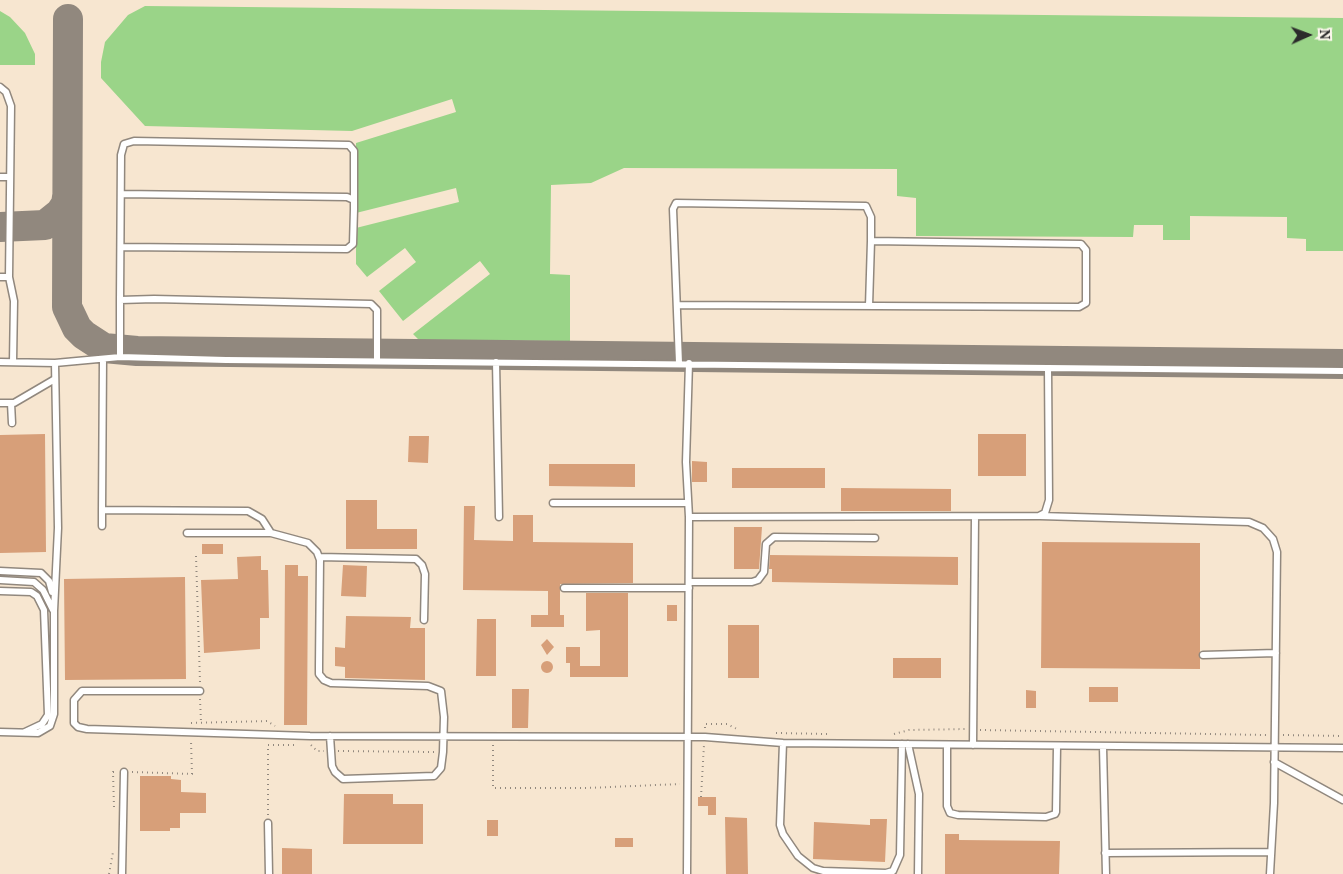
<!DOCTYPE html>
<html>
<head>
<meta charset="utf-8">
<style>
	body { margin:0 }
	#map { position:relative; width:1343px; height:874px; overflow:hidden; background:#f7e6d0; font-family:Vollkorn,serif }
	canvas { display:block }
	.north { position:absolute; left:1283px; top:10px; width:50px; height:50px; -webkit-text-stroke:4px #fbf7ec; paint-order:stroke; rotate:88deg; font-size:14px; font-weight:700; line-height:20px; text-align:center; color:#2b2b2b }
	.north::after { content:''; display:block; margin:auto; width:18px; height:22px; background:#2b2b2b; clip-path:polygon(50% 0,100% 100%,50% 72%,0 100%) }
</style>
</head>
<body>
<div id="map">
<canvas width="1343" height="874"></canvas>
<div class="north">N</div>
</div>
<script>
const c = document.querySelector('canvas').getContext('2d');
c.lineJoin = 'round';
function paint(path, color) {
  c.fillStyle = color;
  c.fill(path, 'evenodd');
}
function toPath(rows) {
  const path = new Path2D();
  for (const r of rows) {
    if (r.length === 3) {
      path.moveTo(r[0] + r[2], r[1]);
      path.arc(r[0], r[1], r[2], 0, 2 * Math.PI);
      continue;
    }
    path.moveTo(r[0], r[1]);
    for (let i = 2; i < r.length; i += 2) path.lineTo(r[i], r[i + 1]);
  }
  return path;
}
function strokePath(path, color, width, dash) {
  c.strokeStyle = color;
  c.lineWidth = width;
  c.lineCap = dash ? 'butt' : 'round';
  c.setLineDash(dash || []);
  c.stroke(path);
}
paint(toPath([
	[145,6,1343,18,1343,251,1306,251,1306,239,1287,238,1287,217,1190,216,1190,240,1163,240,1163,225,1134,225,1133,237,916,236,916,198,897,196,897,169,624,168,591,183,551,185,550,274,570,275,570,341,419,340,413,334,490,274,480,261,403,321,379,291,416,262,405,248,367,277,356,264,356,228,459,202,456,188,356,213,356,143,456,112,452,99,352,131,145,126,101,78,101,62,105,42,128,15],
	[0,11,10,17,25,33,35,54,35,65,0,65]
]), '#9ad488');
strokePath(toPath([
	[68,19,67,307,77,328,84,335,104,348,137,351,1343,364],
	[0,227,45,225,60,213,66,204,67,197]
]), '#91887e', 30);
paint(toPath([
	[45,434,46,552,0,553,0,435],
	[978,434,1026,434,1026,476,978,476],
	[409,436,429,436,428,463,408,462],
	[692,461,707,462,707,482,692,482],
	[549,464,635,464,635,487,549,486],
	[732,468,825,468,825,488,732,488],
	[841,488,951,489,951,511,841,511],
	[346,500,377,500,377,529,417,529,417,549,346,549],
	[464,506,475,506,474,540,513,541,513,515,533,515,533,542,633,543,633,583,560,584,560,615,564,615,564,627,531,627,531,615,548,615,548,591,463,590],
	[734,527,762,527,759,569,734,569],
	[1042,542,1200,543,1200,669,1041,668],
	[202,544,223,544,223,554,202,554],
	[770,555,958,557,958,585,772,582,772,569,769,569],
	[261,556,261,570,268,570,269,618,260,618,260,649,204,653,201,580,238,579,237,557],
	[285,565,298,565,298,576,308,576,307,725,284,725],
	[343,565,367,566,366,597,341,596],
	[185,577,186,679,65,680,64,579],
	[586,593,628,593,628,677,570,677,570,663,566,663,566,647,580,647,580,666,600,666,600,630,586,631],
	[667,605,677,605,677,621,667,621],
	[346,616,411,617,410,628,425,628,425,680,345,678,345,667,335,666,335,647,345,648],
	[477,619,496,619,496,676,476,676],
	[728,625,759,625,759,678,728,678],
	[547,639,554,647,547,655,541,645],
	[893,658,941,658,941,678,893,678],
	[547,667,6],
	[1089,687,1118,687,1118,702,1089,702],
	[512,689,529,689,528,728,512,728],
	[1026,690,1036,691,1036,708,1026,708],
	[140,776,171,776,171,779,181,780,181,792,206,793,206,813,180,813,180,828,170,828,170,831,140,831],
	[344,794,393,794,393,804,423,804,423,844,343,844],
	[698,797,716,797,716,815,708,815,708,806,698,806],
	[725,817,747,818,748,874,726,874],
	[870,819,887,819,885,862,813,859,814,822,870,825],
	[487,820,498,820,498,836,487,836],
	[945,834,959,834,959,840,1060,841,1059,874,945,874],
	[615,838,633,838,633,847,615,847],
	[282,848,312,849,312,874,282,874]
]), '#d79f79');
const lane = toPath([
	[0,87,6,92,11,106,9,277,14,301,13,362],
	[0,177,10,177],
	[121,247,347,249,353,244,354,209,354,200,347,197,122,194],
	[0,277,9,277],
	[120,300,121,155,124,144,134,141,349,145,354,151,354,200],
	[677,305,1079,307,1086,303,1086,250,1081,244,871,241],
	[120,357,226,360,1048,368,1049,500,1045,513,1039,516,689,517],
	[103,359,102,510,248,511,262,519,271,533],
	[0,362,55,363,120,357,120,300,154,299,371,304,377,310,377,361],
	[496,362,499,517],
	[679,363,673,209,676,203,866,206,871,217,871,241,869,306],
	[1048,368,1343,371],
	[0,403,14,403,55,379],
	[11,403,12,423],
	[553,503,687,503],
	[102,510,102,526],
	[1040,516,1249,522,1263,528,1273,539,1277,552,1274,803,1270,874],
	[187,533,271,533,308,543,317,552,320,560,319,666,319,674,324,680,331,683,428,686,441,691,444,717,443,752,441,768,434,776,343,779,335,772,332,766,330,736],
	[319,557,416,559,422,565,425,574,424,620],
	[0,571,41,573,49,581,52,592],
	[0,580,34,582,43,590,53,610],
	[689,582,752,582,758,580,764,572,766,544,774,537,875,538],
	[564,588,689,588],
	[0,591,31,592,37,596,44,610,48,715,42,724,25,732],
	[1203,655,1276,653],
	[200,691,82,691,74,700,74,723,78,727,87,729,310,736,705,737,783,743,1343,748],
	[0,732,38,733,50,726,54,714,54,611,58,528,55,363],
	[783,743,780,825,783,834,798,856,813,868,823,871,886,873,893,871,900,855,902,744],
	[908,744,919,794,918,874],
	[947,745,947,806,950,813,958,815,1046,817,1055,814,1056,812,1057,747],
	[973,745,975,517],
	[1103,747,1106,874],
	[1274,762,1343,800],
	[268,823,269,874],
	[1105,853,1271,852],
	[122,874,124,772],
	[687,874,689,517,686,462,689,363]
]);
strokePath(lane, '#91887e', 9);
strokePath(toPath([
	[196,556,200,682],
	[200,699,201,722],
	[191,723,267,721,275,726],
	[705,728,705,724,727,724,739,730],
	[980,730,1266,735],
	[776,733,827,734],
	[894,734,909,730,966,729],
	[1283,735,1343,736],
	[311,745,317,751,324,751],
	[493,745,493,788,587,788,680,784],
	[338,751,434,752],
	[132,772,192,774,191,741],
	[701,797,704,745],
	[114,807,113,772,115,772],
	[268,815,268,745,294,745],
	[109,874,113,852]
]), '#91887e', 2, [1, 4]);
strokePath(lane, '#fff', 6);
</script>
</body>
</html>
